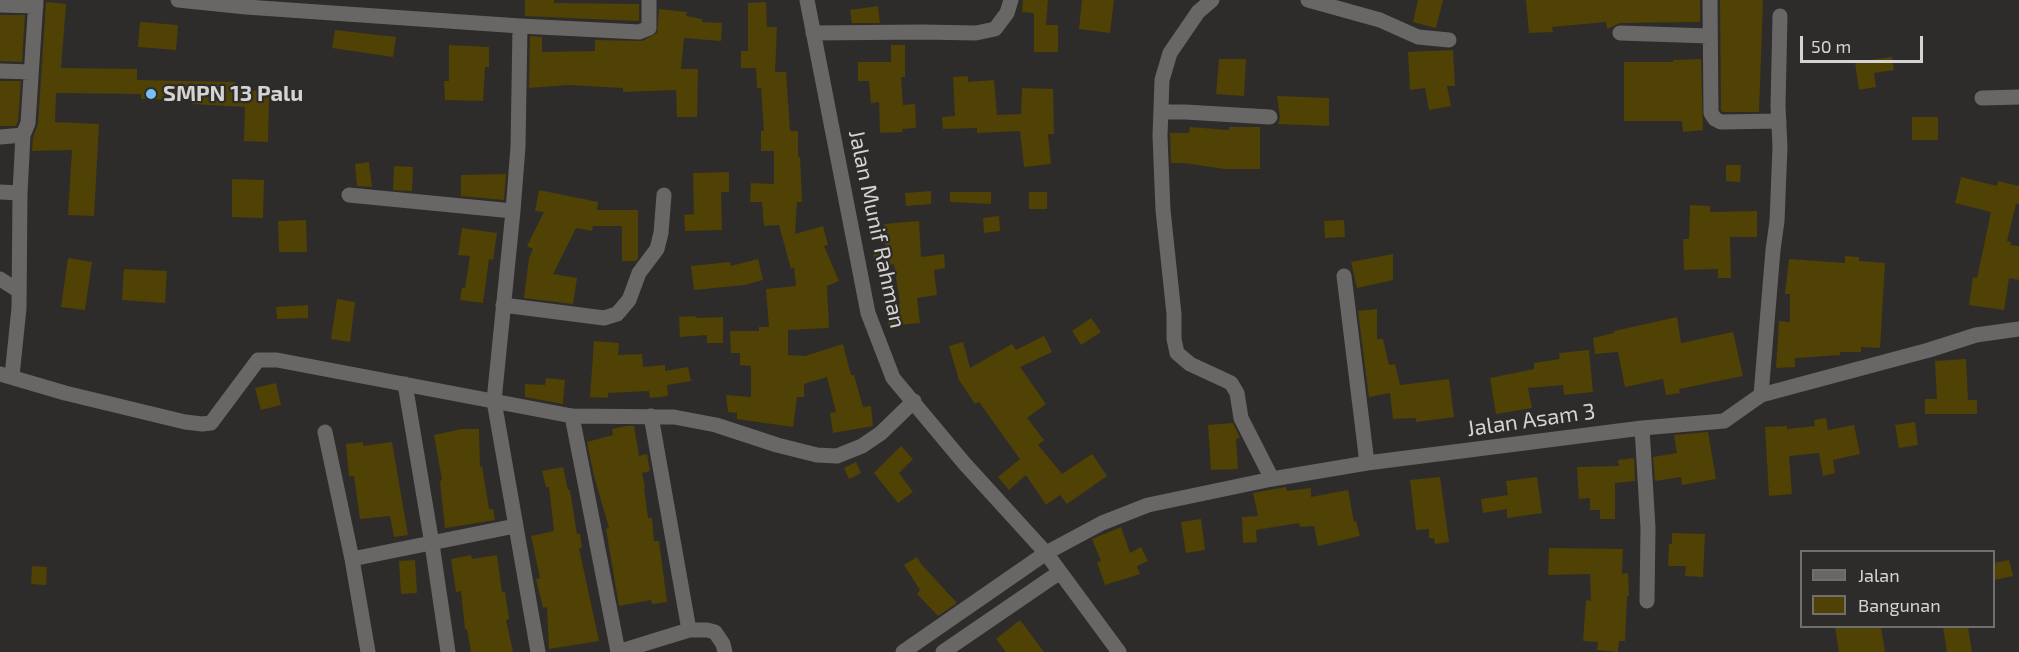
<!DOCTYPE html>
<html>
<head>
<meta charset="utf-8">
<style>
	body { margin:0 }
	#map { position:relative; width:2019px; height:652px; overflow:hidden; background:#2d2c2a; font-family:"Exo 2",sans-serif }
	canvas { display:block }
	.legend { position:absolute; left:1800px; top:550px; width:195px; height:78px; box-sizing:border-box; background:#2d2c2a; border:2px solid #706f6e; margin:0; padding:8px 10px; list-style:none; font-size:18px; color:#d5d4d3 }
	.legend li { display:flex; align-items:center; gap:12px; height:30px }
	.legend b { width:30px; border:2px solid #706f6e }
	.scale { position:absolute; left:1800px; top:36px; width:123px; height:27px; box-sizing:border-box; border:3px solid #d5d4d3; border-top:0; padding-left:8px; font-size:18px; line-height:21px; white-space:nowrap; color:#d5d4d3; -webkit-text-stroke:4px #2d2c2a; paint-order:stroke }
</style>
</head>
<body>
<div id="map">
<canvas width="2019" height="652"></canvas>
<ul class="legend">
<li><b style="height:8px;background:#686766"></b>Jalan</li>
<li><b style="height:16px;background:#504104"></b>Bangunan</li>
</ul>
<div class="scale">50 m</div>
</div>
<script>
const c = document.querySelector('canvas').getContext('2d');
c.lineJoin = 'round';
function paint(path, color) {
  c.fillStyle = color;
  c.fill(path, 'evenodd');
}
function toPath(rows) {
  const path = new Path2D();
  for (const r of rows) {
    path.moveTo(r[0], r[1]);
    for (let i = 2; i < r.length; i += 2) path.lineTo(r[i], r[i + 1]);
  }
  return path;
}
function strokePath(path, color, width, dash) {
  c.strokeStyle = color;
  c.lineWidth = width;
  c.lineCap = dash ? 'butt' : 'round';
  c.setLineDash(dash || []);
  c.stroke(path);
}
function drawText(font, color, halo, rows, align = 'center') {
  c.font = font + ' "Exo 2",sans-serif';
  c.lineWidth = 4.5;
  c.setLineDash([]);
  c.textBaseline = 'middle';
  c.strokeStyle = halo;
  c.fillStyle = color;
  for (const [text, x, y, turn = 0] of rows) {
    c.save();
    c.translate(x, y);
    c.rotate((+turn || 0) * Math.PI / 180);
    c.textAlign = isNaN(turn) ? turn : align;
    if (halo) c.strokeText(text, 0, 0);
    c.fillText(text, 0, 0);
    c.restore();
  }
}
paint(toPath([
	[525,0,554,0,554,3,639,4,639,21,525,16],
	[1023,0,1048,0,1046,25,1058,25,1058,52,1034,52,1034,13,1022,12],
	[1082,0,1114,0,1110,33,1079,29],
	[1418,0,1443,0,1436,28,1413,22],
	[1526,0,1700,0,1700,22,1620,23,1607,29,1606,22,1552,27,1553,32,1529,33],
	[1720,0,1763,0,1759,112,1723,112,1721,110],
	[46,2,66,4,61,68,137,69,137,80,235,82,235,90,269,91,268,142,244,141,245,107,193,104,193,100,141,99,141,94,56,93,55,122,99,124,94,216,68,215,72,150,32,151,33,137,38,124],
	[766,2,767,27,777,27,775,72,786,72,790,131,798,131,798,157,800,157,802,202,797,202,795,234,823,226,828,245,824,246,839,281,827,286,829,328,788,330,788,355,805,356,843,344,851,375,854,375,863,407,871,406,873,426,833,433,830,413,836,412,827,377,804,384,804,397,797,397,793,427,737,419,737,413,728,412,726,395,751,397,751,366,740,365,740,353,731,353,730,331,759,331,759,327,769,327,766,289,796,286,794,267,791,269,779,225,764,226,762,202,750,202,751,183,774,184,774,151,761,151,761,131,764,131,761,88,757,88,756,68,741,68,741,51,748,51,748,3],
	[878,6,880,23,852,23,850,10],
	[659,9,687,12,686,16,702,19,702,22,722,23,721,41,684,38,681,69,698,69,697,117,677,117,676,90,623,92,623,88,568,85,529,88,530,36,542,37,542,52,595,51,595,40,642,41,657,33],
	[0,15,25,15,22,62,0,61],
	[140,22,178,25,176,50,138,47],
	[335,30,396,37,393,57,332,48],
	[449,45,489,47,489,67,485,67,483,101,445,100,444,81,449,81],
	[891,45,905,45,905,77,901,77,903,105,915,104,916,128,902,129,903,132,880,133,879,102,871,103,869,81,858,81,858,62,891,62],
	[1453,50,1455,86,1447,86,1451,106,1429,110,1425,88,1410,90,1408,52],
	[1892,57,1894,70,1874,73,1876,87,1859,90,1855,62],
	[1219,59,1246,59,1244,96,1216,94],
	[1701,59,1703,130,1683,132,1682,121,1624,121,1624,62,1673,62,1673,60],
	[968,76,968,82,994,80,997,115,1021,114,1022,88,1053,89,1054,134,1048,134,1051,164,1024,167,1020,131,977,133,977,128,943,129,942,117,955,116,953,77],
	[0,81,21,81,18,121,16,126,0,126],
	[1277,96,1329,98,1329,126,1278,124,1280,117],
	[1912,117,1938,117,1938,140,1912,140],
	[1190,127,1229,130,1229,127,1260,127,1260,169,1224,169,1184,163,1171,163,1170,133,1189,133],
	[369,162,372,187,357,186,355,164],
	[1726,165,1741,165,1740,182,1726,181],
	[394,166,413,167,412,191,393,190],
	[729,172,729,192,721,192,722,230,685,231,684,215,694,214,693,173],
	[506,174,504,200,461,196,461,175],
	[1961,177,1997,186,1998,181,2019,186,2019,204,2016,204,2007,241,2011,242,2010,245,2019,246,2019,280,2009,278,2004,310,1969,305,1973,277,1977,278,1991,212,1955,203],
	[232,179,264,180,263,218,232,217],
	[539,190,598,202,597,210,638,210,638,258,636,261,622,261,622,226,593,226,592,231,576,228,553,274,577,278,573,304,524,298,529,258,533,249,527,246,544,212,535,211],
	[931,191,931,204,906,206,905,193],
	[950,192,991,192,991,204,950,202],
	[1029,192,1047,192,1047,209,1029,209],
	[1690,205,1710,206,1710,212,1757,211,1757,237,1730,237,1731,278,1718,278,1718,269,1684,270,1683,239,1689,239],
	[999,216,1000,231,984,233,983,218],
	[306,220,307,252,279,252,278,221],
	[1344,220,1345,237,1325,238,1324,221],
	[919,221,921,257,944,254,945,268,934,270,937,295,917,298,920,323,888,326,886,307,900,304,894,264,875,267,873,254,886,252,884,224],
	[462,228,497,233,493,260,489,259,483,303,460,300,462,288,465,288,470,256,458,255],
	[1393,254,1393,280,1357,288,1351,262],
	[1845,256,1859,257,1859,261,1885,263,1880,348,1861,347,1861,352,1840,352,1840,355,1795,358,1795,367,1776,368,1779,321,1790,322,1790,294,1785,294,1789,259,1845,263],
	[68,258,92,262,85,310,61,307],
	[758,259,763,280,744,285,694,290,691,266,730,262,731,266],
	[124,269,167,271,165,303,122,300],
	[337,299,355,302,350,342,331,339],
	[308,305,308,318,277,319,276,307],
	[1377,309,1377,339,1383,339,1389,365,1395,364,1400,385,1449,379,1454,417,1416,422,1416,418,1393,419,1390,393,1369,397,1358,311],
	[696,316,696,318,723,317,723,343,707,343,707,335,680,337,679,317],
	[1677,317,1681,343,1733,332,1743,376,1679,389,1680,393,1666,395,1663,379,1625,387,1618,352,1595,354,1593,338,1614,333,1614,331],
	[1091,318,1101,332,1081,345,1072,331],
	[1044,336,1052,352,1020,367,1046,404,1027,418,1044,440,1038,445,1062,474,1092,454,1107,476,1067,504,1060,495,1046,505,1026,475,1009,490,998,477,1020,459,979,402,975,404,959,380,949,346,963,342,970,368,1012,344,1016,350],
	[594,341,619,343,618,355,642,354,643,367,665,365,665,371,688,367,691,381,667,385,668,396,650,398,649,391,608,393,608,398,590,397],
	[1589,350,1593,392,1564,395,1563,385,1528,388,1532,408,1496,414,1490,378,1534,369,1534,363,1560,359,1559,353],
	[1966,359,1968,400,1977,400,1977,414,1925,414,1925,399,1937,399,1935,361],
	[546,378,565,380,563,404,525,397,525,384,545,385],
	[276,383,281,405,261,410,255,388],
	[1826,418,1828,430,1854,425,1860,454,1833,460,1835,473,1823,476,1819,453,1789,456,1792,494,1769,496,1765,427,1787,426,1787,429,1815,426,1814,420],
	[1915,422,1918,445,1899,448,1895,425],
	[1233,423,1240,438,1236,439,1238,469,1211,470,1208,425],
	[626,426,634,426,639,456,647,454,650,471,642,473,645,488,644,488,648,518,652,518,654,541,659,541,667,602,652,604,651,600,619,606,606,529,609,528,594,476,587,442,613,435,612,429],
	[462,429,479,429,480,467,482,466,489,509,493,509,495,520,445,528,440,481,442,480,434,435],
	[1708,432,1716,479,1682,485,1681,477,1655,481,1653,457,1677,453,1674,435],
	[363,442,363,446,392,442,408,535,394,537,390,516,360,519,354,476,349,476,346,444],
	[901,446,913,459,899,473,913,492,898,503,874,473],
	[1634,458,1635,481,1615,483,1615,519,1600,519,1600,510,1590,510,1590,498,1579,499,1577,467,1619,466,1618,460],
	[856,462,861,473,849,479,844,468],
	[563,467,568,490,570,490,577,534,580,534,582,548,579,548,599,641,549,649,547,607,543,608,536,579,540,578,531,536,554,531,549,487,546,487,542,471],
	[1440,477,1449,542,1435,544,1434,538,1429,538,1429,529,1416,530,1410,480],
	[1537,477,1542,513,1507,518,1507,509,1483,513,1481,499,1508,495,1506,481],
	[1286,487,1287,491,1311,488,1311,497,1348,490,1354,522,1356,521,1360,536,1318,546,1314,526,1300,527,1299,523,1256,530,1257,542,1243,543,1242,517,1258,516,1253,493],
	[1201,519,1205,550,1186,553,1181,522],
	[1121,527,1130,553,1141,547,1148,561,1137,566,1140,574,1105,585,1097,562,1101,561,1092,539],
	[1672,533,1705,534,1703,577,1685,576,1686,566,1668,566,1669,544,1672,544],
	[1549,548,1623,549,1622,574,1628,573,1629,596,1627,596,1625,641,1619,641,1618,652,1597,650,1598,642,1583,641,1586,600,1591,601,1590,574,1548,575],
	[471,555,472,559,497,555,502,592,505,592,509,619,506,620,513,652,471,652,467,629,465,629,461,591,456,592,451,559],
	[917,557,922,565,957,603,938,616,917,594,920,590,904,565],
	[415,560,417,593,401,594,399,561],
	[2009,560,2013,576,1994,580,1994,563],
	[32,566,47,567,46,585,31,584],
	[1020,620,1044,652,1006,652,996,639],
	[1835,627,1881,627,1885,652,1839,652],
	[1943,627,1968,627,1972,652,1947,652]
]), '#504104');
strokePath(toPath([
	[178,0,246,7,520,26,639,32,649,28,649,0],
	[807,0,868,313,893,378,964,463,1046,553,1119,652],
	[1212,0,1198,12,1170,53,1162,80,1160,136,1163,210,1174,314,1174,339,1177,353,1190,364,1231,383,1237,393,1241,418,1272,479],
	[1308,0,1380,20,1418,37,1449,40],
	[1710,0,1711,113,1715,119,1721,122,1779,121],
	[0,5,36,6],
	[520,26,518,147,513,211,494,401,538,652],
	[813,33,923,32,976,33,995,29,1007,13,1011,0],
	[1620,33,1709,36],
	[0,71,31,72],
	[1982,98,2019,97],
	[1161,112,1185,112,1270,117],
	[0,137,23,135,28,123,36,0],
	[0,192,20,193],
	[349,195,513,211],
	[1344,276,1367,463],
	[0,279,19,291],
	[503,305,604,318,617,314,629,300,639,273,657,249,661,233,664,195],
	[0,374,65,393,185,422,202,424,211,423,258,360,277,360,572,416,674,417,716,425,777,445,817,455,837,456,862,446,881,433,914,401],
	[12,376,19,308,20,193,23,135],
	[405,384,432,544,448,652],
	[1761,395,1773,250,1777,221,1780,147,1778,106,1780,16],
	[572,416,618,652],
	[651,416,689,630],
	[1642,428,1648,528,1647,601],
	[325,432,352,559],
	[368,652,352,559,515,526],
	[618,652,689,630,707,630,715,632,723,644,725,652],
	[903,652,1046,553,1102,523,1148,505,1272,479,1367,463,1642,428,1724,421,1761,395,1929,350,1976,335,2019,329],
	[943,652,1060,572]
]), '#686766', 15);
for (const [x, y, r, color] of [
	[151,94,6,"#77bff7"]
]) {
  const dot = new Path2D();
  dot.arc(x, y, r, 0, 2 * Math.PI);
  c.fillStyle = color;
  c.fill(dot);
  strokePath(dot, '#2d2c2a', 2);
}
drawText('bold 22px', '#d5d4d3', '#2d2c2a', [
	["SMPN 13 Palu",163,94]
], 'left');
drawText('22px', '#d5d4d3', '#2d2c2a', [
	["Jalan Munif Rahman",877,229,78],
	["Jalan Asam 3",1531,420,-8]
]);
</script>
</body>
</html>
